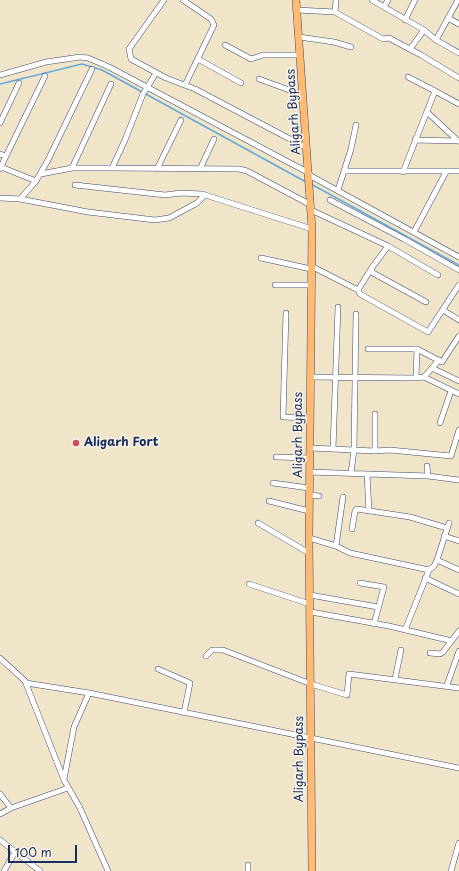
<!DOCTYPE html>
<html>
<head>
<meta charset="utf-8">
<style>
	body { margin:0 }
	#map { position:relative; width:459px; height:871px; overflow:hidden; background:#f0e4c9; font-family:"Playpen Sans",sans-serif }
	canvas { display:block }
	.scale { position:absolute; left:8px; top:845px; width:69px; height:18px; box-sizing:border-box; border:2px solid #1b2f5e; border-top:0; padding-left:5px; font-size:12px; line-height:14px; white-space:nowrap; color:#1b2f5e; -webkit-text-stroke:3px #f7f3e8; paint-order:stroke }
</style>
</head>
<body>
<div id="map">
<canvas width="459" height="871"></canvas>
<div class="scale">100 m</div>
</div>
<script>
const c = document.querySelector('canvas').getContext('2d');
c.lineJoin = 'round';
function toPath(rows) {
  const path = new Path2D();
  for (const r of rows) {
    path.moveTo(r[0], r[1]);
    for (let i = 2; i < r.length; i += 2) path.lineTo(r[i], r[i + 1]);
  }
  return path;
}
function strokePath(path, color, width, dash) {
  c.strokeStyle = color;
  c.lineWidth = width;
  c.lineCap = dash ? 'butt' : 'round';
  c.setLineDash(dash || []);
  c.stroke(path);
}
function drawText(font, color, halo, rows, align = 'center') {
  c.font = font + ' "Playpen Sans",sans-serif';
  c.lineWidth = 3;
  c.setLineDash([]);
  c.textBaseline = 'middle';
  c.strokeStyle = halo;
  c.fillStyle = color;
  for (const [text, x, y, turn = 0] of rows) {
    c.save();
    c.translate(x, y);
    c.rotate((+turn || 0) * Math.PI / 180);
    c.textAlign = isNaN(turn) ? turn : align;
    if (halo) c.strokeText(text, 0, 0);
    c.fillText(text, 0, 0);
    c.restore();
  }
}
strokePath(toPath([
	[0,84,82,64,102,70,306,182],
	[311,184,459,265]
]), '#65aadb', 1.5);
const minor = toPath([
	[164,0,129,49,131,59,166,78,195,89,307,148],
	[183,0,211,19,214,25,185,85],
	[336,0,335,12,383,39,389,38,421,55,459,78],
	[372,0,424,30,436,40,459,53],
	[384,7,388,0],
	[297,10,335,12],
	[448,18,459,24],
	[405,20,415,0],
	[299,37,334,42,351,47],
	[436,40,458,0],
	[225,45,251,59,263,55,300,55],
	[410,49,424,30],
	[198,59,241,83],
	[0,75,46,62,80,57,88,58,109,67,309,173],
	[259,79,303,95],
	[111,84,72,168,112,168,125,140,143,94,156,73],
	[435,91,459,104],
	[427,112,458,141],
	[0,123,19,83],
	[415,140,459,141],
	[0,154,6,156,45,76],
	[1,167,36,181,48,160,92,69],
	[112,168,239,169,247,171,311,205],
	[0,169,6,156],
	[157,169,181,120],
	[200,169,214,139],
	[344,171,459,171],
	[403,172,435,91,408,77],
	[41,174,72,168],
	[309,175,459,257],
	[75,185,165,195,181,193,202,194,312,229],
	[338,190,351,149,356,125],
	[0,198,20,199,88,212,155,220,169,218,197,203,205,195],
	[20,199,36,181],
	[330,200,404,239,459,270],
	[311,210,388,246,371,269,373,273,426,302],
	[414,232,446,172],
	[388,246,438,275],
	[261,258,311,269],
	[311,266,358,290,360,294,428,332,459,285],
	[275,285,311,285],
	[358,290,371,269],
	[443,310,459,320],
	[286,313,283,417,310,418],
	[368,349,417,349],
	[432,368,459,381],
	[310,377,416,378,417,349,442,362,459,336],
	[424,377,439,360],
	[416,378,424,377,459,394],
	[375,414,375,451],
	[440,423,451,391],
	[310,448,375,451,390,450,451,456,459,430],
	[333,449,338,307],
	[276,457,310,458],
	[427,466,428,476,459,480],
	[309,472,428,476],
	[351,473,354,450,356,314],
	[367,474,369,511],
	[273,483,309,488],
	[309,495,319,496],
	[269,501,309,511],
	[258,523,309,553],
	[352,529,355,511,357,509,410,517,447,528],
	[444,536,459,541],
	[309,538,336,546,350,553,429,570,434,566,437,560,449,523],
	[336,546,343,497],
	[437,560,459,570],
	[425,578,459,594],
	[360,583,384,587,374,624],
	[249,584,310,604],
	[310,595,378,607],
	[311,612,389,626,452,641],
	[405,630,429,570],
	[430,653,440,654,443,652,459,631],
	[206,656,212,650,223,650,311,684,347,695,349,674,459,688],
	[0,658,25,681,64,780,80,808,108,871],
	[158,669,190,683,184,713],
	[395,679,401,650],
	[26,683,89,693,459,768],
	[447,685,459,651],
	[64,779,74,727,89,693],
	[0,794,11,808],
	[0,814,11,808,68,788],
	[0,840,40,871],
	[248,865,248,871],
	[4,871,15,852],
	[451,871,459,843]
]);
const major = toPath([
	[296,0,312,229,309,538,312,871]
]);
strokePath(minor, '#3b4a6e', 6);
strokePath(major, '#3b4a6e', 8);
strokePath(minor, '#fff', 5);
strokePath(major, '#ffbb71', 7);
for (const [x, y, r, color] of [
	[76,443,4,"#d1495b"]
]) {
  const dot = new Path2D();
  dot.arc(x, y, r, 0, 2 * Math.PI);
  c.fillStyle = color;
  c.fill(dot);
  strokePath(dot, '#f7f3e8', 1.5);
}
drawText('12px', '#1b2f5e', '#f7f3e8', [
	["Aligarh Bypass",294,112,-94],
	["Aligarh Bypass",299,435,-90],
	["Aligarh Bypass",300,759,-90]
]);
drawText('bold 12px', '#1b2f5e', '#f7f3e8', [
	["Aligarh Fort",84,443]
], 'left');
</script>
</body>
</html>
